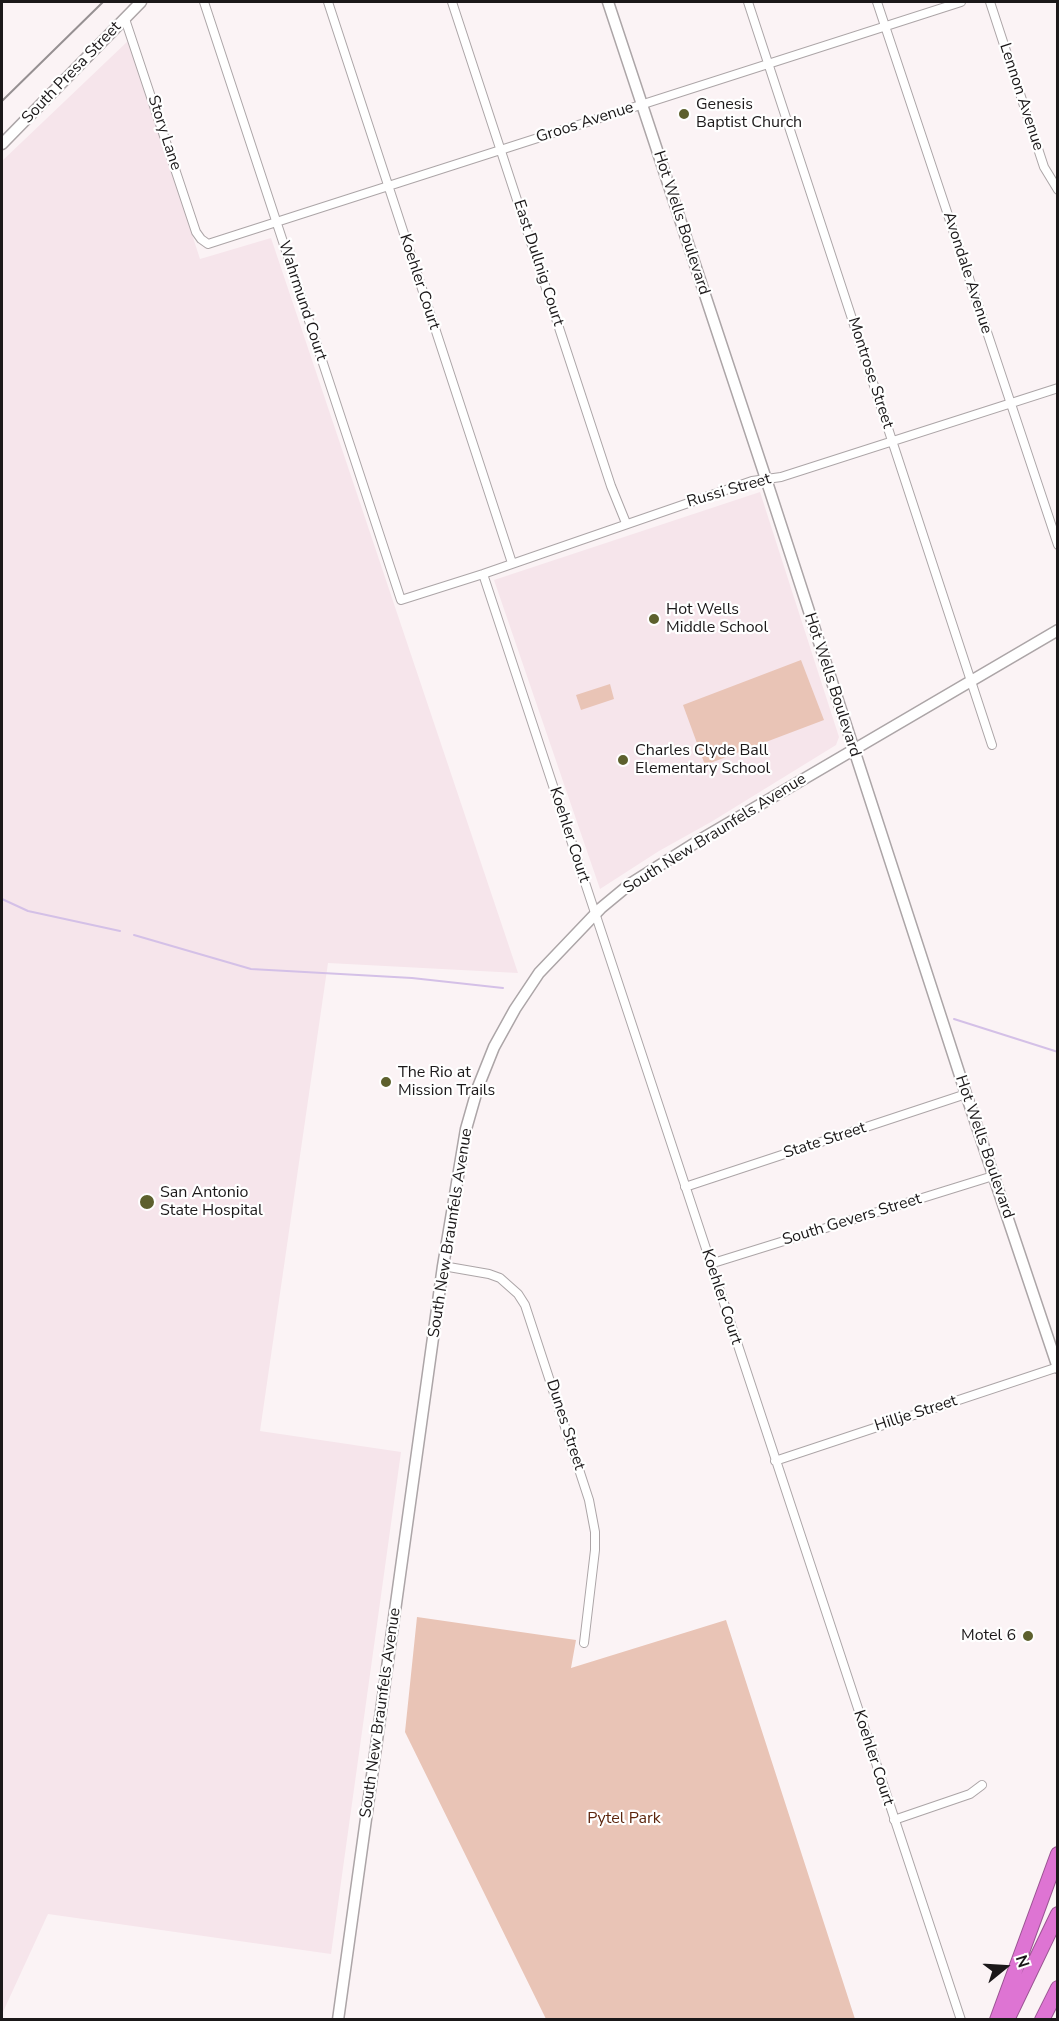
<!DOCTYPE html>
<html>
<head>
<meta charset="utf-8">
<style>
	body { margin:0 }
	#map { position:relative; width:1059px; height:2021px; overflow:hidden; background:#fbf3f5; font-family:"Nunito Sans",sans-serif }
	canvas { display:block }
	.frame { position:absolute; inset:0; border:3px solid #1b1819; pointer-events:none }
	.north { position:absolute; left:975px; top:1937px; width:60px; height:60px; -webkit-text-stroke:4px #fff; paint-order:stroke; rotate:72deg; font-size:16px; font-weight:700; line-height:24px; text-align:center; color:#1b1819 }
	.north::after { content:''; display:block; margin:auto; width:21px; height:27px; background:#1b1819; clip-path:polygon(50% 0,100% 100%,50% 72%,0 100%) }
</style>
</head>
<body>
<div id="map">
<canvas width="1059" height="2021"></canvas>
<div class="frame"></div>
<div class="north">N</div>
</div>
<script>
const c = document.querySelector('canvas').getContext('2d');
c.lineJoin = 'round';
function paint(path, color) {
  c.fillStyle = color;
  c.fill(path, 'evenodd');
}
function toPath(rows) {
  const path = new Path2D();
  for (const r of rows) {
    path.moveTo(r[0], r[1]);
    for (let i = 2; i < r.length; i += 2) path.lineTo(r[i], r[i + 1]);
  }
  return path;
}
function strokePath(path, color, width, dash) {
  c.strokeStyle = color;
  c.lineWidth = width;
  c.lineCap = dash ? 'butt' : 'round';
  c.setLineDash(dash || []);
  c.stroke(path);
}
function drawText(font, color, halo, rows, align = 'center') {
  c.font = font + ' "Nunito Sans",sans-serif';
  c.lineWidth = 4.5;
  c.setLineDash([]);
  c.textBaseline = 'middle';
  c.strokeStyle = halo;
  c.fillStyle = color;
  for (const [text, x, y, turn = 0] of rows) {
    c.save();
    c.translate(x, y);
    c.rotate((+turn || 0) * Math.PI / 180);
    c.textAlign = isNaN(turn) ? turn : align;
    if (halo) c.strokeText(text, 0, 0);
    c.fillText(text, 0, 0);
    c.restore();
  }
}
paint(toPath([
	[129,40,200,259,271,238,518,973,328,963,260,1431,401,1452,331,1954,48,1914,2,2014,2,161],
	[760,492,839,737,836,745,711,822,659,851,600,889,494,580]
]), '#f6e5eb');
paint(toPath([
	[801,660,824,720,705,765,683,705],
	[610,684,614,699,581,710,576,695],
	[417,1617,576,1640,571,1668,726,1620,855,2019,546,2019,405,1732]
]), '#e9c4b6');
strokePath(toPath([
	[2,899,28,911,120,931],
	[134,935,251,969,412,978,503,988],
	[954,1019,1058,1052]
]), '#d4c0e7', 2);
const street = toPath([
	[204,2,401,600,483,574,752,481,781,477,1058,388],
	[328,2,512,563],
	[452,2,611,486,626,523],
	[748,2,992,745],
	[877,2,1058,545],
	[990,2,1044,167,1058,190],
	[125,19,196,232,201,239,208,244,961,2],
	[483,574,961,2020],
	[685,1187,966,1094],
	[710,1264,993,1176],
	[443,1266,489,1274,500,1278,518,1294,525,1305,589,1500,595,1532,595,1550,584,1643],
	[775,1461,1058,1367],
	[894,1820,970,1794,982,1785]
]);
const secondary = toPath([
	[608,2,766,479,966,1094,1058,1368],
	[2,144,141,2],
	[338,2020,443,1266,466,1129,478,1087,494,1047,515,1009,539,973,601,908,630,884,703,838,1058,630]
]);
const highway = toPath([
	[997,2020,1058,1854],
	[1007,2020,1058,1914],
	[1042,2020,1058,1988]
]);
strokePath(street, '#aca5a7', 10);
strokePath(secondary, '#aca5a7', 13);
strokePath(highway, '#9a5492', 16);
strokePath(street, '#fff', 8);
strokePath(secondary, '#fff', 10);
strokePath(highway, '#de74d3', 14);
strokePath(toPath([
	[2,101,103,2]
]), '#969092', 2);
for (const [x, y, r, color] of [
	[684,114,6,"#5d602d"],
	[654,619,6,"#5d602d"],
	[623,760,6,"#5d602d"],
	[386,1082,6,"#5d602d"],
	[147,1202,8,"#5d602d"],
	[1028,1636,6,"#5d602d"]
]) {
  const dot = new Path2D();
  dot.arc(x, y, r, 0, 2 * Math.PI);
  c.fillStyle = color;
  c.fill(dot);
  strokePath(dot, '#fff', 2);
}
drawText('16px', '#1b1819', '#fff', [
	["South Presa Street",72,73,-46],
	["Lennon Avenue",1021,97,72],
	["Groos Avenue",585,123,-18],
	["Story Lane",164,133,72],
	["Hot Wells Boulevard",681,223,72],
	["East Dullnig Court",538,263,72],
	["Avondale Avenue",967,273,72],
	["Koehler Court",419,282,72],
	["Wahrmund Court",302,301,72],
	["Montrose Street",870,373,72],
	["Russi Street",729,491,-16],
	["Hot Wells Boulevard",832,685,72],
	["South New Braunfels Avenue",715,834,-32],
	["Koehler Court",569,835,72],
	["State Street",825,1141,-18],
	["Hot Wells Boulevard",984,1147,71],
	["South Gevers Street",852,1220,-17],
	["South New Braunfels Avenue",451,1233,-81],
	["Koehler Court",721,1297,72],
	["Hillje Street",916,1414,-18],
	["Dunes Street",565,1425,72],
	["South New Braunfels Avenue",381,1713,-82],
	["Koehler Court",873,1758,72]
]);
drawText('16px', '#1b1819', '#fff', [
	["Genesis",696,105],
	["Baptist Church",696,123],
	["Hot Wells",666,610],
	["Middle School",666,628],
	["Charles Clyde Ball",635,751],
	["Elementary School",635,769],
	["The Rio at",398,1073],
	["Mission Trails",398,1091],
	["San Antonio",160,1193],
	["State Hospital",160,1211],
	["Motel 6",1016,1636,"right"]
], 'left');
drawText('16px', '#5c250d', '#fff', [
	["Pytel Park",624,1819]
]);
</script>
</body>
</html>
